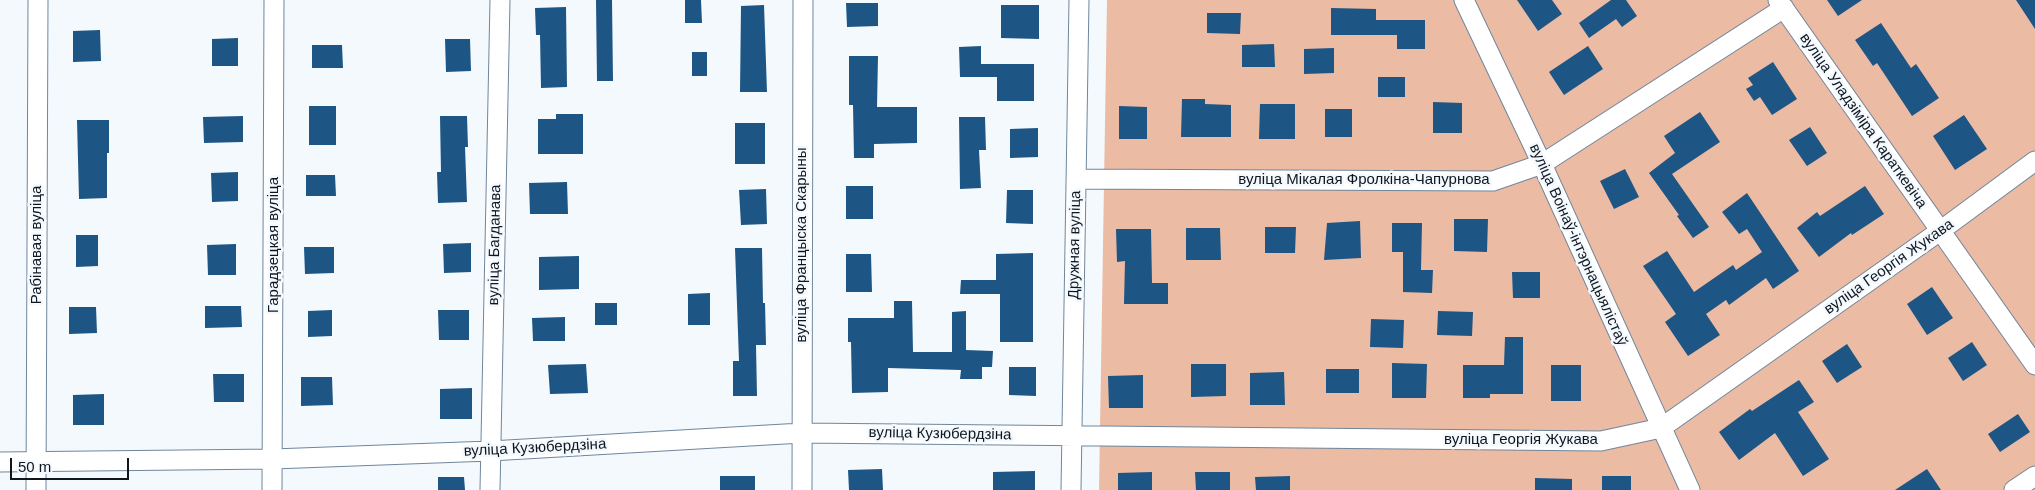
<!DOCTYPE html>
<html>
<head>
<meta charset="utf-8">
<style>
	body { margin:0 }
	#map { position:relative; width:2035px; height:490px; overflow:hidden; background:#f4f9fe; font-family:Helvetica,sans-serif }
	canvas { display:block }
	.scale { position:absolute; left:10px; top:458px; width:119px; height:22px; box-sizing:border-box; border:2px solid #0e161f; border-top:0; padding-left:6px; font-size:15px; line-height:18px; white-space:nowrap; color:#0e161f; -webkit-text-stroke:4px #f4f9fe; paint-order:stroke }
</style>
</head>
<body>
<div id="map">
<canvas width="2035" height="490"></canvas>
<div class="scale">50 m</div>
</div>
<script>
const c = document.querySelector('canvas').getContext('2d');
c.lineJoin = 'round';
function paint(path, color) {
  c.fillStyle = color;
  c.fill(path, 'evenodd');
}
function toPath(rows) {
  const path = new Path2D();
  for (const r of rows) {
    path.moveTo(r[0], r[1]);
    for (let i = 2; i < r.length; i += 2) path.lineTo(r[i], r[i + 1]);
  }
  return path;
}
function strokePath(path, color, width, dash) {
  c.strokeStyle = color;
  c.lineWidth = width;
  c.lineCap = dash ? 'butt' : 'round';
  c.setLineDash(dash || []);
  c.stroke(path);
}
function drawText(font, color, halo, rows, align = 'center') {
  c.font = font + ' Helvetica,sans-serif';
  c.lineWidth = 5;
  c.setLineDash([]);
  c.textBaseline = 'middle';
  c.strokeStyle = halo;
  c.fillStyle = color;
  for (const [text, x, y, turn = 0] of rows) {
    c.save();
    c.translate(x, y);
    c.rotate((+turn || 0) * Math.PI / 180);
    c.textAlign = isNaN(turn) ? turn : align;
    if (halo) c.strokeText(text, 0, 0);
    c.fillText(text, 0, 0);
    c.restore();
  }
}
paint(toPath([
	[1107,0,2035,0,2035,490,1099,490]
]), '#ecbba3');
paint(toPath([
	[596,0,612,0,613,81,597,81],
	[685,0,701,0,702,23,685,23],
	[1517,0,1552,0,1562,14,1538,31],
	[1611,0,1626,0,1637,16,1622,27,1616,19,1589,38,1579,23],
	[1827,0,1862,0,1838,16],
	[2016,0,2035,0,2035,29],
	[846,3,878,3,878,26,847,27],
	[764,5,767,92,740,92,741,6],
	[1001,5,1039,5,1039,39,1001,38],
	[566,7,567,87,541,88,540,35,536,35,535,8],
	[1331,8,1376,9,1376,20,1425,20,1425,49,1397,49,1397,35,1331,35],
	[1207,13,1241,13,1240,34,1207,33],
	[1881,23,1911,68,1916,64,1939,98,1912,116,1877,63,1873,66,1855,40],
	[100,30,101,61,73,62,73,31],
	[238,38,238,66,212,66,212,39],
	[445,39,470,39,471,71,446,72],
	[1274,44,1275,67,1242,67,1242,45],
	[312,45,342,45,343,68,312,68],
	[981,46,981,64,1034,64,1034,101,997,101,997,77,960,77,959,47],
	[1588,46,1603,69,1564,95,1549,72],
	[1334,48,1334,73,1304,74,1304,49],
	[692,52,707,52,707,76,692,76],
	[849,56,878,56,877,107,917,107,917,143,874,144,874,158,854,158,853,105,849,105],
	[1773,62,1797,99,1772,115,1760,97,1754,101,1746,89,1753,85,1748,78],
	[1378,77,1405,77,1405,97,1378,97],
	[1182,99,1205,99,1205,104,1231,105,1231,137,1181,137],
	[1433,102,1462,103,1462,133,1433,133],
	[1260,104,1295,104,1295,139,1259,139],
	[309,106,336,106,336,145,309,145],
	[1119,106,1147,107,1147,139,1119,139],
	[1325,109,1352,109,1352,137,1325,137],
	[1700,112,1720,142,1672,174,1709,227,1693,238,1677,216,1679,215,1649,173,1675,153,1664,136],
	[556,114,583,114,583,154,538,154,538,119,556,119],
	[1964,115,1987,149,1955,170,1933,136],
	[243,116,243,142,204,143,203,117],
	[440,116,467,116,468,147,465,147,467,202,438,203,437,172,441,172],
	[959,117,985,117,986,150,979,150,981,188,960,189],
	[77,120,109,120,109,153,107,153,107,198,79,199],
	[735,123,765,123,765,164,735,164],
	[1810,127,1827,153,1807,166,1789,140],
	[1038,128,1038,157,1010,158,1010,129],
	[1625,169,1639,197,1614,209,1600,181],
	[238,172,238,201,212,202,211,173],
	[306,175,335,175,336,196,306,196],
	[567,182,568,214,530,214,529,183],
	[846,186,873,186,873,219,846,219],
	[1865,186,1884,214,1852,235,1851,233,1819,257,1797,228,1817,212,1820,216],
	[766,189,767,224,741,225,739,190],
	[1007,190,1033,190,1033,224,1006,223],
	[1747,193,1799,271,1773,289,1766,278,1729,305,1726,300,1706,314,1720,335,1688,356,1665,322,1676,314,1643,266,1667,251,1694,292,1733,265,1736,270,1762,252,1747,229,1739,234,1722,212],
	[1454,219,1488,219,1487,252,1454,251],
	[1360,221,1361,258,1324,260,1327,223],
	[1392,223,1422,223,1421,270,1433,270,1432,293,1403,292,1403,252,1392,252],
	[1265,227,1296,227,1295,253,1265,253],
	[1186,228,1220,228,1221,260,1186,260],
	[1116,229,1151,229,1152,283,1168,283,1168,304,1124,304,1125,261,1117,262],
	[76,235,98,235,98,266,76,267],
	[471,243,471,272,444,273,443,244],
	[236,244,236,275,208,275,207,245],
	[304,247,334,247,334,273,305,274],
	[735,248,762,248,763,303,765,303,766,345,756,345,757,396,733,396,733,361,739,361],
	[1033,253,1033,342,1000,342,1000,294,960,294,961,280,996,280,996,254],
	[846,254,871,254,872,292,846,292],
	[579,256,579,289,539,290,539,257],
	[1512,272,1540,272,1540,298,1513,298],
	[1932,287,1953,318,1927,335,1907,304],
	[710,293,710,325,688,325,688,294],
	[894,301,912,301,913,352,952,352,952,312,966,311,966,350,993,351,992,367,982,367,982,379,960,379,961,370,888,368,888,392,852,393,851,342,848,342,848,318,894,318],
	[595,303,617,303,617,325,595,325],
	[205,306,241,306,242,327,205,328],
	[69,307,96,307,97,333,69,334],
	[332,310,332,336,308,337,308,311],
	[438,310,469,310,469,340,439,340],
	[1438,311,1473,312,1472,336,1437,335],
	[565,317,565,341,533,341,532,318],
	[1371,319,1404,320,1403,348,1370,347],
	[1505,337,1523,337,1523,394,1490,394,1490,398,1463,398,1463,365,1504,365],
	[1972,342,1987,365,1963,381,1948,358],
	[1847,344,1862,367,1837,383,1822,361],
	[1392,363,1427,364,1426,398,1392,398],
	[586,364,588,393,550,394,548,365],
	[1191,364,1226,364,1226,396,1191,397],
	[1551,365,1581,365,1581,401,1551,401],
	[1009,367,1036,367,1036,396,1009,395],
	[1326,369,1359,369,1359,393,1326,393],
	[1284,372,1285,405,1250,405,1250,373],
	[213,374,244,374,244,402,214,402],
	[1143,375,1143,408,1109,408,1108,376],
	[301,377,332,377,333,405,301,406],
	[1799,380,1814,402,1798,412,1829,459,1803,476,1775,433,1739,460,1719,432,1750,409,1752,411],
	[472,388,472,419,440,419,440,389],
	[104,394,104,425,73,425,73,395],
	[2018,414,2030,432,2000,452,1988,434],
	[882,469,883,490,849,490,848,470],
	[1927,469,1941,490,1895,490],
	[1035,471,1035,490,993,490,993,472],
	[1152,472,1152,490,1118,490,1118,473],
	[1195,472,1230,472,1230,490,1196,490],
	[720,476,755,476,755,490,720,490],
	[1290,476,1290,490,1256,490,1255,477],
	[1602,476,1631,476,1631,490,1602,490],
	[438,477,464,477,465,490,438,490],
	[1535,478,1572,479,1572,490,1535,490]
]), '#1d5584');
const minor = toPath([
	[1464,0,1542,164,1690,490],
	[1778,0,2035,365],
	[1076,179,1493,181,1542,164,1784,8],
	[0,462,273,459,490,451,802,433,1601,441,1661,428,1940,231,2035,161],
	[36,490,38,0],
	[272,490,274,0],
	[490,490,500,0],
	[802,490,803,0],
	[1071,490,1079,0],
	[2014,490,2035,476]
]);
strokePath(minor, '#6f869c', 21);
strokePath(minor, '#fff', 19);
drawText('15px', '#0e161f', '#f4f9fe', [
	["вуліца Уладзіміра Караткевіча",1863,121,55],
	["вуліца Мікалая Фролкіна-Чапурнова",1364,180],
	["Рабінавая вуліца",37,245,-90],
	["Гарадзецкая вуліца",274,245,-90],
	["вуліца Багданава",495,245,-89],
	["вуліца Францыска Скарыны",802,245,-90],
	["Дружная вуліца",1075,245,-89],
	["вуліца Воінаў-інтэрнацыялістаў",1578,245,66],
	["вуліца Георгія Жукава",1889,267,-35],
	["вуліца Кузюбердзіна",940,434,1],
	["вуліца Георгія Жукава",1521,440],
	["вуліца Кузюбердзіна",535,448,-3]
]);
</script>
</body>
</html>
